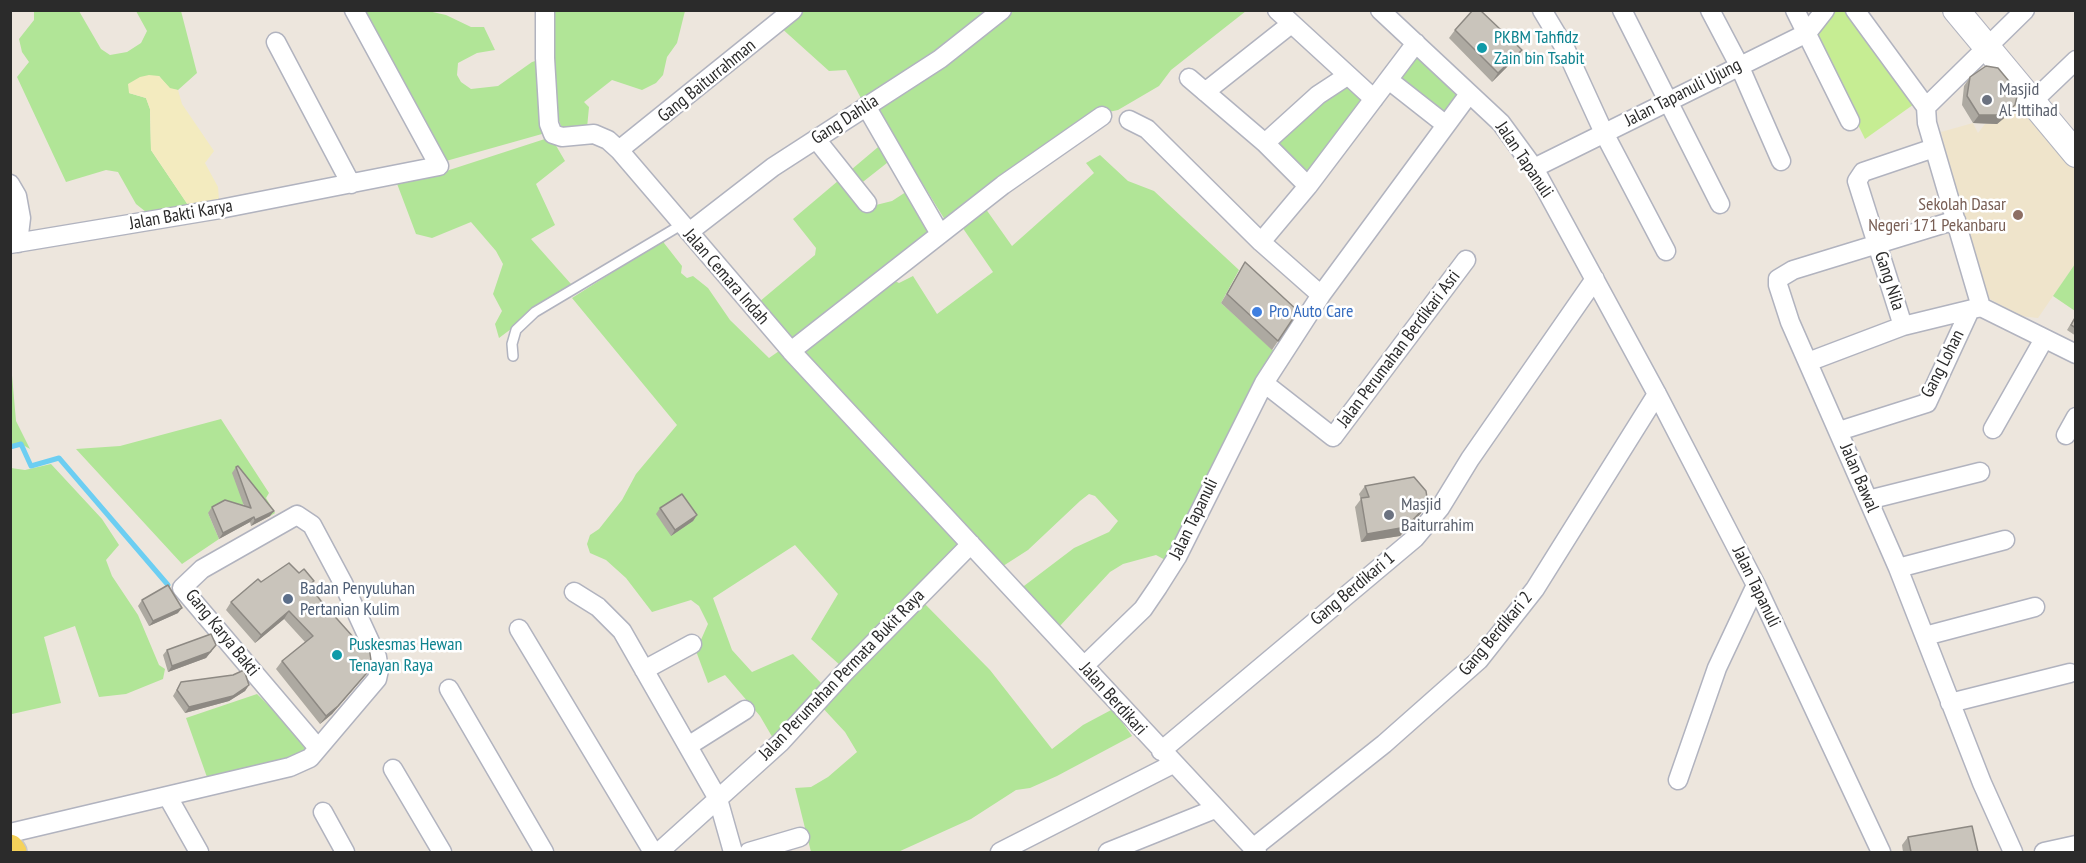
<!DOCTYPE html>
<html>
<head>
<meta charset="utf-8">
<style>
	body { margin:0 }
	#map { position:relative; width:2086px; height:863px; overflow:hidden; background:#ede6dd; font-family:"PT Sans Narrow",sans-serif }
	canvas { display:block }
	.frame { position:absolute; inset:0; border:12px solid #2b2b2b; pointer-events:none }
</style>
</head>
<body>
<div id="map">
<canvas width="2086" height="863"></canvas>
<div class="frame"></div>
</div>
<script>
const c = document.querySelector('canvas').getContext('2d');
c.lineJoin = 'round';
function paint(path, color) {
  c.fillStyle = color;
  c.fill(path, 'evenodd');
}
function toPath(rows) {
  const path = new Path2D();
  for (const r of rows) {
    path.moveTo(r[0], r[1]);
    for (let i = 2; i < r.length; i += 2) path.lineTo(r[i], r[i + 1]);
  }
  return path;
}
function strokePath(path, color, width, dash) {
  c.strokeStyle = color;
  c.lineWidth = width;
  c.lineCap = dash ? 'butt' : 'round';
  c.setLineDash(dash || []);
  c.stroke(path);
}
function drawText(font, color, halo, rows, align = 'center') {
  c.font = font + ' "PT Sans Narrow",sans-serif';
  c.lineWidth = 5;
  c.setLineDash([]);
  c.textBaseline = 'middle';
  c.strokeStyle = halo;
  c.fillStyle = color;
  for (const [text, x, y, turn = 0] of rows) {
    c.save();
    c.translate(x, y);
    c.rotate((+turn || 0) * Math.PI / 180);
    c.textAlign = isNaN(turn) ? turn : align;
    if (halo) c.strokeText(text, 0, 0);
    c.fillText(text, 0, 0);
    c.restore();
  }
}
paint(toPath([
	[2020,101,2075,167,2075,264,2038,318,2020,316,1981,294,1941,132,1973,123,1978,133,1985,124,1997,124]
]), '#efe4cb');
paint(toPath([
	[797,10,981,10,985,18,863,102,846,70,829,71,779,26],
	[34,11,79,11,101,49,110,55,127,52,141,43,147,31,136,11,181,11,197,73,178,90,170,89,159,76,129,93,146,98,150,109,151,150,188,205,170,210,146,212,136,204,118,172,106,170,66,182,17,77,29,62,22,52,19,39,34,20],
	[365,11,428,11,446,15,471,27,484,27,495,50,477,53,458,63,457,75,461,82,471,89,498,86,532,62,542,59,549,132,446,161,417,106,409,97],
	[554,11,685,11,677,43,667,57,663,75,656,83,642,90,612,80,584,102,589,107,587,128,568,129,561,126,558,118,552,34],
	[1014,11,1246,11,1171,70,1159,86,1118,110,1099,114,950,228,875,107],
	[1418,55,1463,94,1443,117,1396,80],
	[1344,83,1366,102,1308,176,1272,141],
	[551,137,565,161,536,184,555,225,531,239,571,284,499,338,495,324,502,311,493,294,503,264,496,251,471,222,432,238,416,234,396,181,437,174],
	[884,142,892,159,859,185,872,206,892,201,909,190,930,233,792,341,759,302,815,255,816,248,793,219],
	[1100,155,1128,181,1154,191,1239,270,1221,303,1274,351,1232,426,1169,562,1156,555,1123,564,1110,572,1059,627,1020,589,1074,548,1109,532,1118,521,1095,496,1089,494,1080,501,1028,550,1000,568,800,348,889,278,899,283,913,276,937,314,993,272,960,224,983,205,1012,246,1094,173,1086,163],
	[665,239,664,243,682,266,681,273,687,278,693,276,708,288,730,320,769,358,782,349,959,546,841,666,811,639,838,594,795,545,713,598,732,650,752,672,793,654,822,684,774,740,760,716,725,675,708,683,696,651,708,624,699,606,691,600,652,612,626,578,606,560,590,553,587,544,590,535,599,529,622,500,636,474,677,425,572,298],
	[2075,264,2075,311,2053,296],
	[11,364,16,421,30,449,21,444,11,447],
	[221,419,269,493,266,498,275,513,270,516,246,487,243,505,239,510,248,521,239,528,229,508,208,513,219,539,182,564,76,449,120,446],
	[51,464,102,519,119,545,106,560,112,576,138,615,159,665,165,669,163,679,126,694,99,697,75,626,44,637,61,703,12,714,11,468,25,470],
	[922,601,990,670,1052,749,1083,725,1113,709,1132,736,1057,776,1030,788,1016,790,971,819,898,852,811,852,795,788,811,787,828,777,857,752,845,732,820,705],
	[257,694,308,744,308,754,208,780,186,718]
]), '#b1e597');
paint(toPath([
	[149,75,159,76,170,88,178,90,182,104,214,151,205,163,218,187,219,200,197,206,188,205,151,150,150,109,146,98,129,93,128,84,140,77]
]), '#f3ebbf');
paint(toPath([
	[1834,11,1848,11,1917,102,1865,139,1816,39]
]), '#c6ed93');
strokePath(toPath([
	[10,447,21,444,31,466,59,458,168,585]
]), '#6ccef2', 5);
const lane = toPath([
	[513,356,512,344,516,330,535,312,681,225]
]);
const street = toPath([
	[545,10,545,58,549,124,553,134,562,137,594,134,608,140,619,150,791,351,1257,852],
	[1277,10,1374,99],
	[1380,10,1501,123,1534,168,1657,394,1756,585,1881,852],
	[1542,10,1566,50,1604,133,1666,251],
	[1622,10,1720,204],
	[1710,10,1739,65,1781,161],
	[1795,10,1850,121],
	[1855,10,1926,107],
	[276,42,351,184],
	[1189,78,1265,143,1308,186],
	[1390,81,1446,125],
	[1205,92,1291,24],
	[2031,103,2076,60],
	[866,106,940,234],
	[1926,107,1927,123,1981,307],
	[1926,107,2025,10],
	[1129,120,1147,129,1261,242,1321,295],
	[816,139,867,203],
	[1265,143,1318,95,1347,76],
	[619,150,793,10],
	[1534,168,1807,33,1825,10],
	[10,184,17,196,21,218,18,243],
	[1956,220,1793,270,1778,279,1778,285,1790,322,1898,568,1982,783,2013,852],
	[689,232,773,167,940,59,1002,10],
	[1261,242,1308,186,1416,43],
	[10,244,220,209,439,166,354,10],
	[1903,326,1857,181,1863,172,1934,148],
	[791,351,1003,185,1102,116],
	[1808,362,1903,326,1981,307,2076,354],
	[1264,383,1333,437,1466,260],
	[1993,429,2044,339],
	[1839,431,1927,403,1970,310],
	[2066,435,2076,417],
	[1868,500,1980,472],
	[1898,568,2005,540],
	[574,592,598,607,622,631,718,799,733,852],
	[519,629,653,852],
	[1925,636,2035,607],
	[1084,666,1143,609,1158,587,1177,557,1264,383,1321,295,1469,94],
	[644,670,692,644],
	[449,689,544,852],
	[1950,703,2070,673],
	[688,746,745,710],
	[1161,751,1415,538,1440,508,1470,459,1595,279],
	[393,769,442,852],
	[1678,780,1717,668,1756,585],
	[168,797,199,852],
	[323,812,345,852],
	[10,833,290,767,310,758,377,679,379,670,377,657,343,583,312,525,297,515,202,569,182,588,318,748],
	[1253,848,1384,744,1479,660,1535,589,1657,394],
	[659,852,781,742,844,673,971,544],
	[749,852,800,837],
	[1000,852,1173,764],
	[1108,852,1215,809],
	[2044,852,2076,845]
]);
const secondary = toPath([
	[1956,10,2076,154]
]);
const primary = toPath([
	[10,848,13,852]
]);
strokePath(lane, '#b1b3bf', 12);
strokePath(street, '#b1b3bf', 21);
strokePath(secondary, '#b1b3bf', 28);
strokePath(primary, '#c8c8c8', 30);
strokePath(lane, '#fff', 9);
strokePath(street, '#fff', 18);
strokePath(secondary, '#fff', 26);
strokePath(primary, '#f5d25a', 27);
paint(toPath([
	[1455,30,1522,50,1516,58,1492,82,1449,38],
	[1970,77,2009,114,1997,124,1973,123,1962,105,1964,86],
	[1245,262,1298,311,1272,350,1221,303],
	[2076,315,2076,336,2067,330],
	[236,467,270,516,251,526,250,522,219,539,208,513,212,507,244,506,232,473],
	[1365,486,1422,512,1400,536,1361,542,1355,507,1361,499,1359,494],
	[660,508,697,515,693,521,671,536,656,514],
	[299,573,314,581,310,586,366,674,332,714,320,724,276,669,282,661,305,642,284,619,255,643,226,610,231,602,261,582],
	[142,600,178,613,149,626,138,606],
	[167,650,212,651,206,658,168,672,163,655],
	[181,682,249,685,245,691,229,701,185,713,173,696],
	[1908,837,1978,852,1903,852,1902,845]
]), '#ada9a1');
paint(toPath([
	[1522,50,1516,58,1492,82,1498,73],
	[2015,105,2009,114,1997,124,1973,123,1979,115],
	[1428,504,1422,512,1400,536,1361,542,1367,534],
	[274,511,270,516,251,526,255,520],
	[697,515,693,521,671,536,675,530],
	[254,517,250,522,219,539,223,533],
	[182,608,178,613,149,626,153,621],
	[289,611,284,619,255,643,261,635],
	[216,645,206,658,168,672,172,666],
	[372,667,332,714,320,724,326,716],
	[249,685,245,691,229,701,185,713,189,707]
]), '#8d8983');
const building = toPath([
	[1473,10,1480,10,1522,50,1498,73,1455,30,1473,10],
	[1986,66,1998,68,2018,92,2015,105,2003,115,1979,115,1967,96,1970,77,1986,66],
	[1245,262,1298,311,1278,341,1227,294,1245,262],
	[2076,316,2076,328,2071,325,2076,316],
	[238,466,274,511,255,520,254,517,223,533,212,507,225,500,251,508,236,467,238,466],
	[1414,477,1426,491,1428,504,1406,527,1367,534,1361,498,1369,497,1365,486,1414,477],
	[682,494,697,515,675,530,660,508,682,494],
	[289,563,299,573,304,569,314,581,309,585,321,601,363,648,369,647,372,667,338,706,326,716,282,661,313,636,289,611,261,635,231,602,258,579,261,582,289,563],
	[168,585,182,608,153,621,142,600,168,585],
	[211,634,216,645,210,652,172,666,167,650,211,634],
	[244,670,249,685,233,696,189,707,177,690,181,682,233,675,244,670],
	[1972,826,1978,852,1911,852,1908,837,1972,826]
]);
paint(building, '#c9c4bb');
strokePath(building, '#8d8983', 1.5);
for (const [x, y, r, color] of [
	[1482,48,6,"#0f9aa8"],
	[1987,100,6,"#6b7280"],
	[2018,215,6,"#8d6e63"],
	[1257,312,6,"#3f7fe0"],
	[1389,515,6,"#6b7280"],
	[288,599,6,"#5c6f8a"],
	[337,655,6,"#0f9aa8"]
]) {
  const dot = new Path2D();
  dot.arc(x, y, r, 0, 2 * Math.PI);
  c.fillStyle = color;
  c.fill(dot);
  strokePath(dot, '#fff', 2);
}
drawText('18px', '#0d838f', '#fff', [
	["PKBM Tahfidz",1494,38],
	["Zain bin Tsabit",1494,59],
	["Puskesmas Hewan",349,645],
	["Tenayan Raya",349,666]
], 'left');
drawText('18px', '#2b2b2b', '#fff', [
	["Gang Baiturrahman",707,81,-39],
	["Jalan Tapanuli Ujung",1683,93,-27],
	["Gang Dahlia",845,120,-33],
	["Jalan Tapanuli",1524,160,56],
	["Jalan Bakti Karya",181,215,-10],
	["Jalan Cemara Indah",726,277,49],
	["Gang Nila",1889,281,72],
	["Jalan Perumahan Berdikari Asri",1399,349,-53],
	["Gang Lohan",1943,364,-63],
	["Jalan Bawal",1859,478,67],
	["Jalan Tapanuli",1194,519,-64],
	["Jalan Tapanuli",1756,587,64],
	["Gang Berdikari 1",1353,589,-40],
	["Gang Karya Bakti",222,633,51],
	["Gang Berdikari 2",1496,634,-50],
	["Jalan Perumahan Permata Bukit Raya",842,675,-46],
	["Jalan Berdikari",1113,699,48]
]);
drawText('18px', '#5b616d', '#fff', [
	["Masjid",1999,90],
	["Al-Ittihad",1999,111],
	["Masjid",1401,505],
	["Baiturrahim",1401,526]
], 'left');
drawText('18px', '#785e54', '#fff', [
	["Sekolah Dasar",2006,205],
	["Negeri 171 Pekanbaru",2006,226]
], 'right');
drawText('18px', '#366cbe', '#fff', [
	["Pro Auto Care",1269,312]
], 'left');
drawText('18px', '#4e5e75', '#fff', [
	["Badan Penyuluhan",300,589],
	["Pertanian Kulim",300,610]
], 'left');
</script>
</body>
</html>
